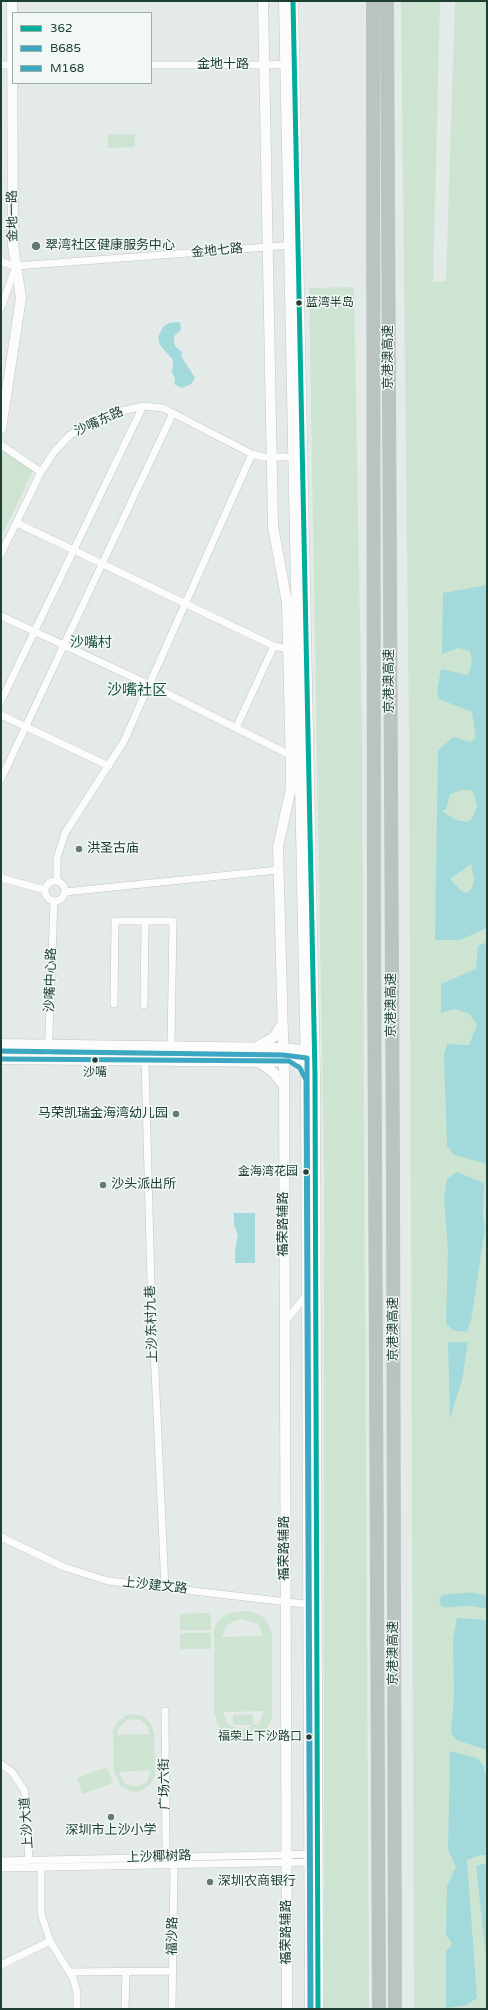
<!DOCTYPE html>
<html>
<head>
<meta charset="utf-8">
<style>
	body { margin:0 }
	#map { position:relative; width:488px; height:2010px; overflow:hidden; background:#e4eae7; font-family:"Varela Round",sans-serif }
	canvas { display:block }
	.frame { position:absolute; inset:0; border:2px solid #203f33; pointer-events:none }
	.legend { position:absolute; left:12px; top:12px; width:140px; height:72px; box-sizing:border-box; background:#f2f9f5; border:1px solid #9eafa7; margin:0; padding:5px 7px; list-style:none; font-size:12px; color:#203f33 }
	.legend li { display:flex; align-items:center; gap:8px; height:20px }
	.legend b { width:20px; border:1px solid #9eafa7 }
</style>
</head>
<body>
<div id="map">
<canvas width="488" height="2010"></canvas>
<div class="frame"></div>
<ul class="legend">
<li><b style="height:5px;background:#01ad9c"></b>362</li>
<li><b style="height:5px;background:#3ba7c2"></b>B685</li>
<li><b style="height:5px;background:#3ba7c2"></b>M168</li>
</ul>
</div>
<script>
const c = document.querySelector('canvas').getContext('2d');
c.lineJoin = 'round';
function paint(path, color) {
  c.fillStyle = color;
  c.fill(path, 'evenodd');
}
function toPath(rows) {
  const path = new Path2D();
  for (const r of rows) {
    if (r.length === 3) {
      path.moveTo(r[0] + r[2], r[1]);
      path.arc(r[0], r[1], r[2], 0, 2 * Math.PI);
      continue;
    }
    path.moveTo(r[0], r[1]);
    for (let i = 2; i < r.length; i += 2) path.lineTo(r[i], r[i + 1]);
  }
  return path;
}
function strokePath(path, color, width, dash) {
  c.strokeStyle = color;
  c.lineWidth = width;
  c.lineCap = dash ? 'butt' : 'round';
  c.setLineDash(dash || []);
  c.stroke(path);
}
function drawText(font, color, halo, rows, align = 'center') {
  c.font = font + ' "Varela Round","Noto Sans SC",sans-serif';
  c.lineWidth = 3;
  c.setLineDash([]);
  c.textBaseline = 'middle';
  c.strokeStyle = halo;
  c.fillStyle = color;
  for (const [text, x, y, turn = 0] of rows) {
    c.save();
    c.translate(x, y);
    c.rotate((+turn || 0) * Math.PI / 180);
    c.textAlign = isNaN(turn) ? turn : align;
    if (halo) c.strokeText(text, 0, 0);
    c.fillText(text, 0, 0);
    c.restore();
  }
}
paint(toPath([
	[401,1,440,1,433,282,446,281,455,1,487,1,487,2009,414,2009,409,729],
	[135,134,135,147,108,148,108,135],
	[354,287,362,739,369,2009,324,2009,324,1172,309,288],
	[3,450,33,471,1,537,1,451],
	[242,1611,253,1612,264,1618,268,1623,272,1636,272,1718,266,1730,260,1733,244,1738,233,1736,222,1730,218,1725,214,1712,214,1630,216,1624,226,1614],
	[242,1619,258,1624,263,1636,222,1637,227,1625,234,1621],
	[264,1711,259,1723,244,1729,236,1728,228,1724,223,1712],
	[211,1613,211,1630,180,1630,180,1614],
	[180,1633,211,1633,211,1649,180,1649],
	[253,1714,253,1725,233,1725,233,1715],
	[127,1715,133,1714,143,1716,151,1724,154,1734,155,1775,150,1785,141,1791,136,1792,130,1791,121,1786,114,1772,113,1730,118,1721],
	[128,1719,141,1720,147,1726,150,1734,117,1735,119,1727],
	[151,1770,147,1782,136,1787,124,1783,119,1772],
	[107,1767,113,1783,82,1794,77,1778]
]), '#cce4d1');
paint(toPath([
	[180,322,181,330,174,336,174,341,175,346,182,352,181,355,183,359,195,378,191,384,182,388,174,384,175,378,172,373,173,360,160,345,158,337,163,327,169,323],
	[487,585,487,928,460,940,435,940,438,750,454,737,470,742,476,738,472,712,439,699,437,691,441,669,468,675,472,662,470,651,458,648,442,654,443,593],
	[462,790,470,790,474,793,477,807,472,819,467,822,456,820,442,811,446,809,450,794],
	[471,864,474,879,472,888,467,893,461,891,450,879],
	[487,942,487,1164,454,1155,447,1146,444,1055,447,1044,469,1045,477,1025,470,1014,455,1009,441,1013,441,984,476,969,478,946],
	[457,1172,484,1183,483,1216,485,1228,471,1321,467,1332,452,1330,446,1323,448,1252,444,1197,447,1179],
	[234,1213,255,1213,255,1263,235,1263,235,1251,238,1235,234,1225],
	[448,1342,468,1342,462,1380,450,1418],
	[457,1618,487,1620,487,1750,456,1740,451,1733,454,1696,453,1639],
	[450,1751,477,1758,483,1765,487,1778,487,1855,481,1855,467,1860,477,1998,467,2005,446,2008,446,1952,452,1944,446,1934,447,1886,456,1867,448,1850],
	[487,1863,487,1964,476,1866]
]), '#a2dadc');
strokePath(toPath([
	[446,1601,469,1599,487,1602]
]), '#a2dadc', 13);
const street = toPath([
	[1,65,13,65],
	[151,65,264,65,289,64],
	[1,262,16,266,294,245],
	[1,308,15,269],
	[1,445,41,472],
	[17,523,274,646,288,649],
	[1,554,41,472,54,452,70,435,91,423,117,412,143,406,163,408,252,454,263,457,297,457],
	[1,616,150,685,294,757],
	[1,701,143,406],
	[1,715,109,766],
	[236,728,274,646],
	[1,779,173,413],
	[1,878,45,890],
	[57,881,57,858,65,833,124,741,252,454],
	[55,891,10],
	[65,892,278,870],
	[114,1004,115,921,173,921,171,1046],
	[144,1005,145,921],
	[48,1060,54,901],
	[145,1061,151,1284,165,1588],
	[285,1322,307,1294],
	[1,1537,64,1567,108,1581,313,1605],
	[165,1711,166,1857],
	[1,1764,12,1772,24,1790,26,1801,29,1864],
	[1,1861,314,1854],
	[41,1865,41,1913,50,1941,73,1978,77,1992,77,2009],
	[1,1868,313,1862],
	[1,1965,50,1941],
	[69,1972,173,1971],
	[125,2009,126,1971],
	[172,2009,174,1864]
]);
const secondary = toPath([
	[263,1,273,526,287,603,291,772,291,788,278,847,284,1074,287,2009],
	[284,1,306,1075,310,2009],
	[293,1,315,1075,318,2009],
	[1,429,21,298,13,245,12,1],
	[1,1044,283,1048,310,1051],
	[258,1046,274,1037,282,1024],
	[1,1059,272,1062,295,1060,310,1056],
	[260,1063,273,1072,284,1086]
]);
const highway = toPath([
	[373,1,374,942,379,2009],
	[387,1,393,1174,395,2009]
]);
strokePath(street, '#c1c7c4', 8);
strokePath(secondary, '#c0c8c4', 11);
strokePath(highway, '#bcc6c2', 14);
strokePath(street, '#fbfcfb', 7);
strokePath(secondary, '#fbfcfb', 10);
strokePath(highway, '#bac3c0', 13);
strokePath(toPath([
	[293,1,315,1075,318,2009]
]), '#01ad9c', 5);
strokePath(toPath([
	[1,1051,283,1055,307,1058,311,2009]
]), '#3ba7c2', 5);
strokePath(toPath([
	[1,1059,289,1061,300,1068,306,1080,310,2009]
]), '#3ba7c2', 5);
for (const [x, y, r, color] of [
	[36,246,5,"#657b72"],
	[299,303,3.5,"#203f33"],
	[79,849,4,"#657b72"],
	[95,1060,3.5,"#203f33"],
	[176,1114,4,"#657b72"],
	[306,1172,3.5,"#203f33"],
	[103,1185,4,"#657b72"],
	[309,1737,3.5,"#203f33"],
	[111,1817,4,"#657b72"],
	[210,1882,4,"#657b72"]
]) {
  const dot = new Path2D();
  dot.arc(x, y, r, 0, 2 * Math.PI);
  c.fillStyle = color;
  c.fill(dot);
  strokePath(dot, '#f2f9f5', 1.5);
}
drawText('12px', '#203f33', '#f2f9f5', [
	["蓝湾半岛",306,303,"left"],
	["沙嘴",95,1073,"center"],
	["金海湾花园",298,1172],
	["福荣上下沙路口",302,1737]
], 'right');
drawText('13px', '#203f33', '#f2f9f5', [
	["金地十路",223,65],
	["金地一路",13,216,-91],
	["金地七路",217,251,-5],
	["京港澳高速",389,357,-90],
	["沙嘴东路",99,422,-24],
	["京港澳高速",390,681,-90],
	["沙嘴中心路",51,980,-88],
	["京港澳高速",392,1005,-90],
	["福荣路辅路",284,1224,-90],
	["上沙东村九巷",152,1324,-92],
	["京港澳高速",394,1329,-90],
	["福荣路辅路",285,1548,-90],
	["上沙建文路",155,1586,6],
	["京港澳高速",394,1653,-90],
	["广场六街",165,1784,-91],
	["上沙大道",27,1823,-94],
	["上沙椰树路",159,1857,-2],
	["福荣路辅路",287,1932,-90],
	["福沙路",173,1936,-89]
]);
drawText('13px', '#203f33', '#f2f9f5', [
	["翠湾社区健康服务中心",45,246],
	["洪圣古庙",87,849],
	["马荣凯瑞金海湾幼儿园",168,1114,"right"],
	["沙头派出所",111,1185],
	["深圳市上沙小学",111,1831,"center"],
	["深圳农商银行",218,1882]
], 'left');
drawText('14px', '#1a533f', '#f2f9f5', [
	["沙嘴村",91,643]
]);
drawText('15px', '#1a533f', '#f2f9f5', [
	["沙嘴社区",137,691]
]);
</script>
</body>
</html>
